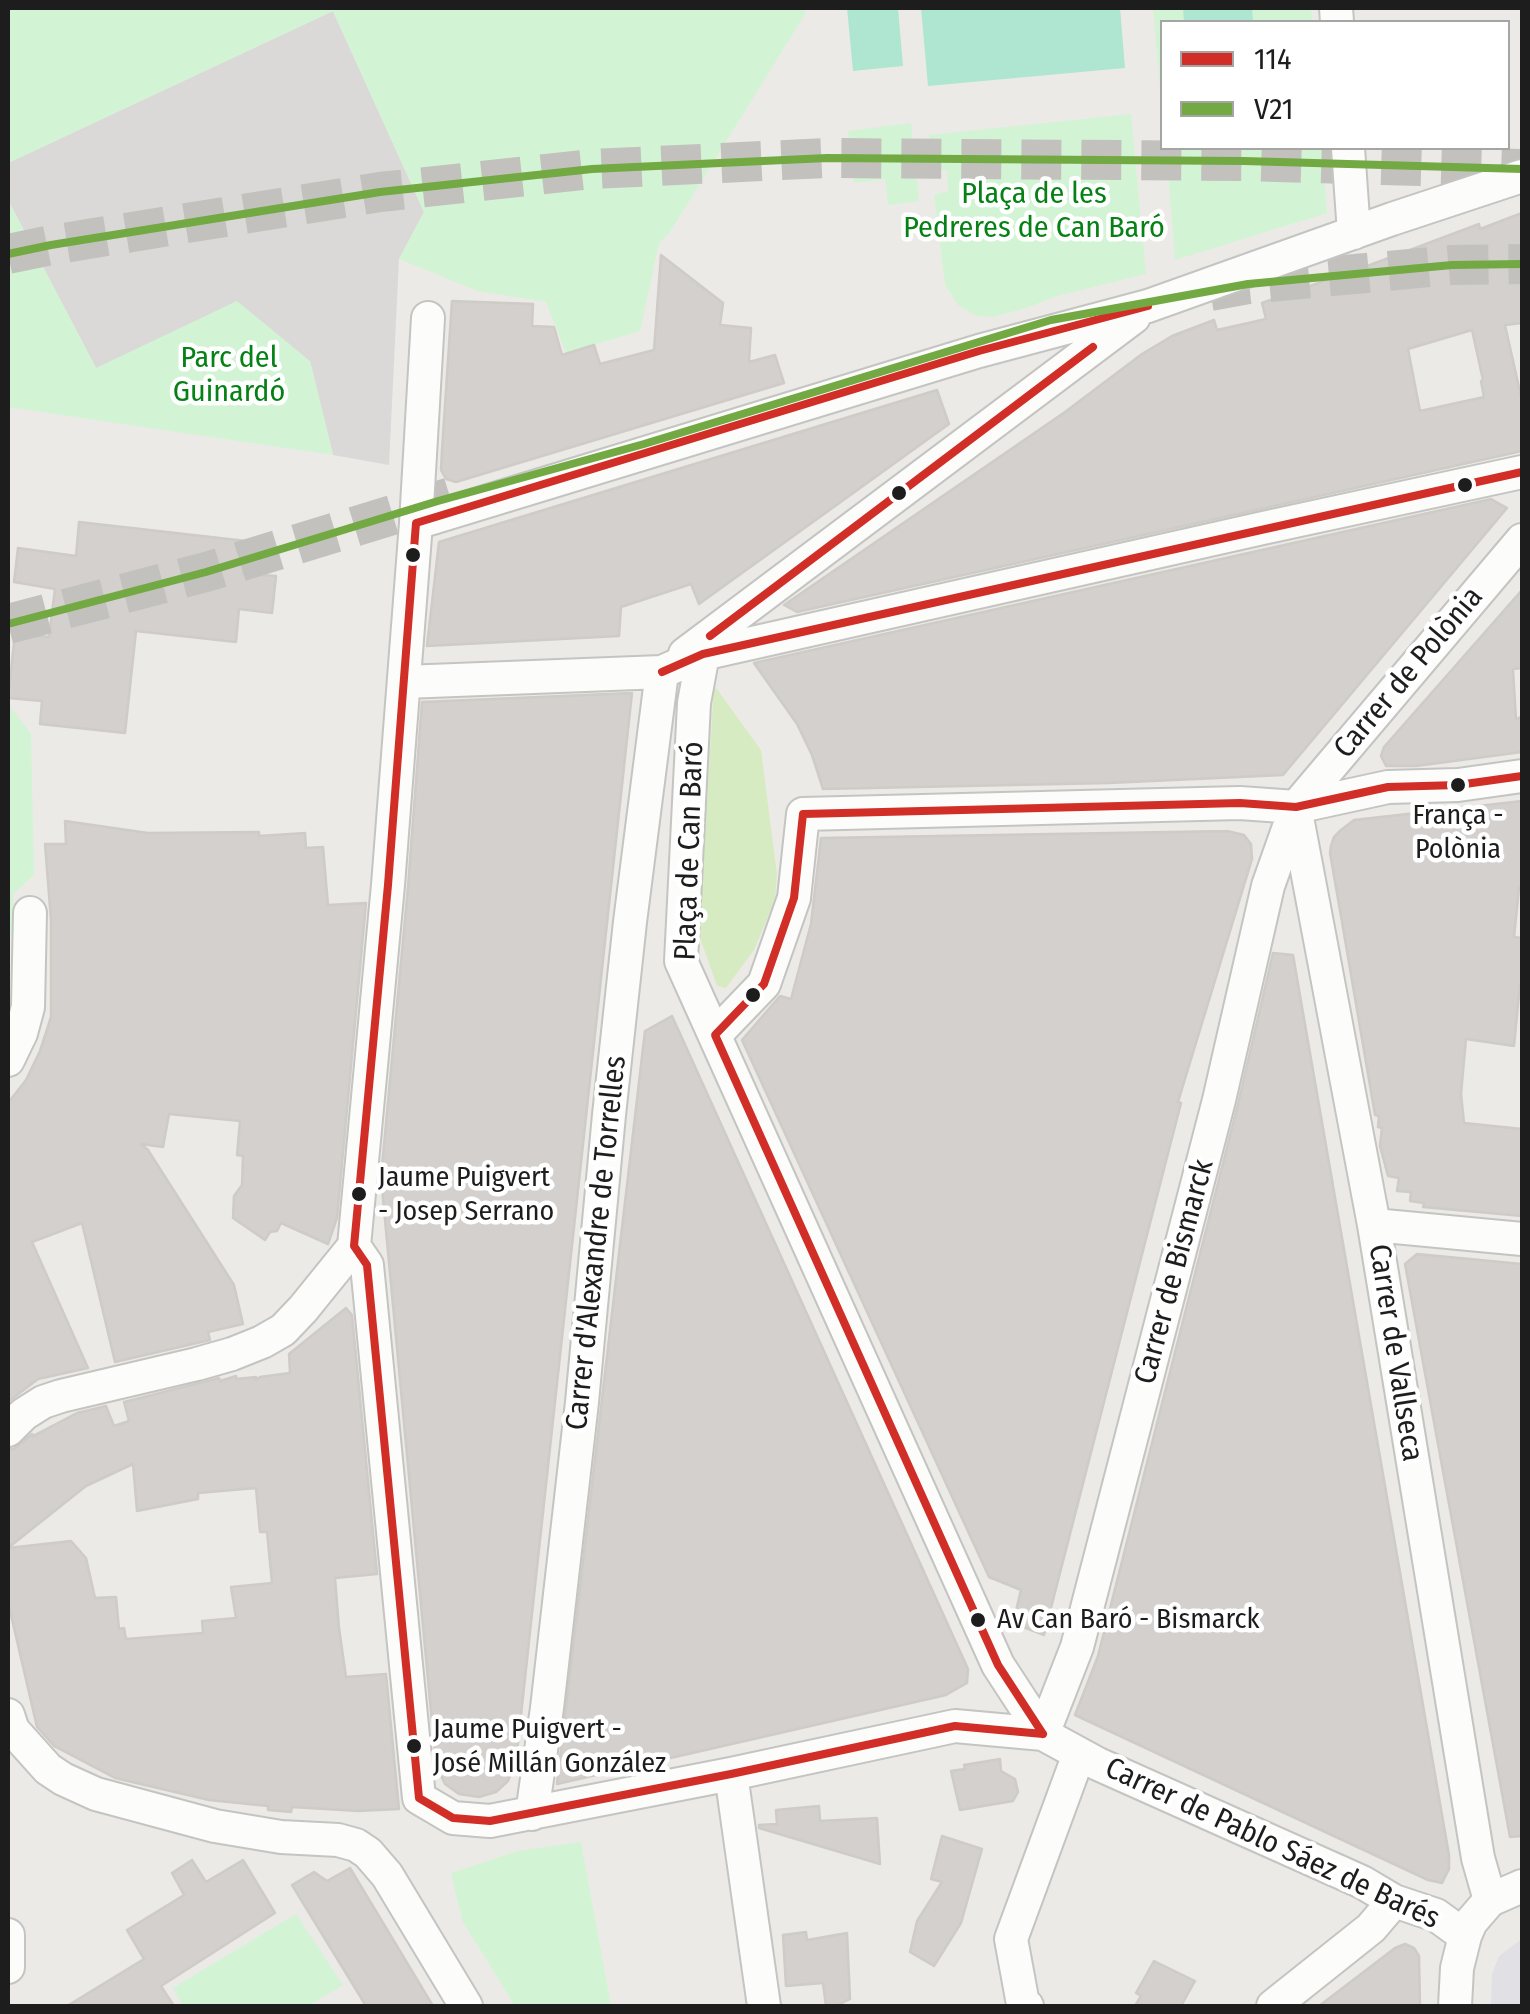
<!DOCTYPE html>
<html>
<head>
<meta charset="utf-8">
<style>
	body { margin:0 }
	#map { position:relative; width:1530px; height:2014px; overflow:hidden; background:#eceae6; font-family:"Fira Sans Condensed",sans-serif }
	canvas { display:block }
	.frame { position:absolute; inset:0; border:10px solid #1d1d1d; pointer-events:none }
	.legend { position:absolute; left:1160px; top:20px; width:350px; height:130px; box-sizing:border-box; background:#fff; border:2px solid #a5a5a5; margin:0; padding:12px 18px; list-style:none; font-size:30px; color:#1d1d1d }
	.legend li { display:flex; align-items:center; gap:20px; height:50px }
	.legend b { width:50px; border:2px solid #a5a5a5 }
</style>
</head>
<body>
<div id="map">
<canvas width="1530" height="2014"></canvas>
<div class="frame"></div>
<ul class="legend">
<li><b style="height:12px;background:#d02e26"></b>114</li>
<li><b style="height:12px;background:#72a943"></b>V21</li>
</ul>
</div>
<script>
const c = document.querySelector('canvas').getContext('2d');
c.lineJoin = 'round';
function paint(path, color) {
  c.fillStyle = color;
  c.fill(path, 'evenodd');
}
function toPath(rows) {
  const path = new Path2D();
  for (const r of rows) {
    path.moveTo(r[0], r[1]);
    for (let i = 2; i < r.length; i += 2) path.lineTo(r[i], r[i + 1]);
  }
  return path;
}
function strokePath(path, color, width, dash) {
  c.strokeStyle = color;
  c.lineWidth = width;
  c.lineCap = dash ? 'butt' : 'round';
  c.setLineDash(dash || []);
  c.stroke(path);
}
function drawText(font, color, halo, rows, align = 'center') {
  c.font = font + ' "Fira Sans Condensed",sans-serif';
  c.lineWidth = 9;
  c.setLineDash([]);
  c.textBaseline = 'middle';
  c.strokeStyle = halo;
  c.fillStyle = color;
  for (const [text, x, y, turn = 0] of rows) {
    c.save();
    c.translate(x, y);
    c.rotate((+turn || 0) * Math.PI / 180);
    c.textAlign = isNaN(turn) ? turn : align;
    if (halo) c.strokeText(text, 0, 0);
    c.fillText(text, 0, 0);
    c.restore();
  }
}
paint(toPath([
	[333,11,424,212,399,259,389,465,333,455,310,361,96,368,8,200,8,163]
]), '#dad9d7');
paint(toPath([
	[714,685,761,750,777,874,775,900,754,950,726,988,717,986,699,935]
]), '#d7ebc3');
paint(toPath([
	[8,8,804,8,805,14,670,232,659,243,640,331,566,353,546,302,478,291,399,259,424,212,333,11,8,163],
	[1153,8,1311,8,1312,22,1162,22,1162,112],
	[1131,114,1146,274,1057,296,1026,308,993,317,976,316,958,305,945,285,934,195,948,191,947,171,934,170,929,135],
	[911,123,919,201,888,205,885,179,854,183,848,131],
	[1166,148,1322,148,1327,213,1175,260],
	[8,200,96,368,237,301,310,361,333,455,8,407],
	[8,704,31,734,34,875,13,894,16,936,8,935],
	[581,1842,611,2006,515,2006,462,1920,451,1873,518,1851],
	[296,1914,343,1985,308,2006,183,2006,173,1988]
]), '#d2f4d4');
paint(toPath([
	[847,8,898,8,903,66,853,71],
	[921,8,1120,8,1125,68,928,86],
	[1183,8,1252,8,1253,22,1184,22]
]), '#aee6d1');
paint(toPath([
	[1522,1939,1522,2006,1491,2006,1492,1974,1499,1956]
]), '#e0e0e5');
const building = toPath([
	[1522,213,1522,323,1505,325,1522,401,1522,451,797,612,784,605,1065,412,1142,354,1172,336,1214,320,1217,330,1266,319,1262,303,1327,280,1326,276,1353,267,1354,271,1479,224,1480,229,1522,213],
	[1472,330,1483,380,1481,381,1484,397,1420,411,1408,349,1472,330],
	[661,255,723,303,720,325,751,328,749,362,775,355,784,383,456,482,446,479,441,470,442,450,452,301,533,304,532,326,554,327,562,355,594,345,600,364,654,350,661,255],
	[937,390,949,424,699,604,691,584,621,607,619,636,427,646,439,542,937,390],
	[1491,499,1507,508,1283,775,1109,783,823,789,812,755,797,724,754,663,1491,499],
	[79,522,246,541,243,574,276,576,272,613,239,609,236,642,136,631,125,733,40,724,42,701,8,698,15,634,49,637,55,589,14,582,18,548,76,556,79,522],
	[1522,590,1522,668,1513,669,1516,719,1522,717,1522,752,1416,766,1386,766,1381,756,1384,747,1522,590],
	[632,693,516,1761,508,1781,496,1792,479,1797,459,1794,445,1784,436,1765,381,1177,408,887,422,702,632,693],
	[1522,801,1522,887,1519,888,1514,937,1522,938,1522,984,1520,984,1514,1046,1466,1039,1461,1094,1464,1123,1522,1129,1522,1216,1423,1207,1424,1203,1410,1201,1411,1192,1397,1191,1399,1178,1388,1176,1380,1146,1382,1128,1378,1127,1379,1116,1375,1115,1342,922,1330,853,1331,846,1334,837,1341,830,1354,820,1522,801],
	[65,821,148,833,259,832,259,836,305,833,306,848,323,847,328,905,366,903,337,1218,328,1244,281,1223,277,1231,270,1232,265,1240,233,1218,234,1196,242,1185,243,1156,237,1155,240,1121,169,1114,163,1147,141,1144,148,1150,234,1285,243,1324,208,1332,210,1340,115,1362,82,1223,32,1242,88,1368,38,1379,8,1402,8,1103,26,1080,40,1051,51,1017,51,920,45,844,66,844,65,821],
	[1227,831,1244,835,1251,844,1252,859,1178,1102,1181,1103,1044,1635,1013,1623,1021,1590,989,1577,742,1040,780,996,791,999,811,924,821,838,1227,831],
	[1273,953,1293,955,1449,1855,1449,1869,1442,1883,1428,1880,1075,1715,1098,1656,1238,1104,1273,953],
	[672,1016,968,1669,967,1683,946,1695,557,1784,645,1031,672,1016],
	[1417,1254,1522,1264,1522,1836,1510,1837,1405,1264,1417,1254],
	[346,1308,352,1315,377,1574,335,1578,339,1628,346,1677,386,1674,399,1809,358,1811,292,1807,291,1812,268,1810,268,1806,209,1800,115,1778,54,1746,37,1727,8,1602,8,1449,14,1449,32,1434,33,1436,77,1413,106,1406,114,1426,129,1421,124,1402,219,1378,220,1381,236,1376,236,1379,256,1377,256,1380,260,1377,290,1373,289,1354,346,1308],
	[133,1464,137,1511,198,1499,198,1493,256,1488,260,1532,267,1532,272,1583,231,1587,236,1618,202,1621,203,1633,126,1639,124,1628,119,1629,116,1597,95,1598,86,1558,71,1541,8,1548,86,1486,133,1464],
	[1000,1759,1001,1771,1015,1779,1018,1792,1013,1801,960,1810,951,1771,965,1769,964,1765,1000,1759],
	[819,1806,820,1821,877,1818,880,1864,759,1828,759,1825,777,1824,776,1810,819,1806],
	[942,1836,982,1849,961,1923,934,1966,910,1952,917,1921,942,1882,931,1879,942,1836],
	[192,1860,206,1882,243,1860,275,1913,161,1986,174,2006,67,2006,144,1959,127,1930,184,1895,172,1873,192,1860],
	[350,1868,433,2006,366,2006,292,1885,314,1872,327,1881,350,1868],
	[806,1932,807,1940,847,1933,850,1999,836,2006,826,2006,823,1983,786,1986,783,1935,806,1932],
	[1405,1944,1414,1948,1419,1956,1420,2006,1319,2006,1395,1948,1405,1944],
	[1154,1961,1195,1981,1181,2006,1135,2006,1141,1996,1136,1993,1154,1961]
]);
paint(building, '#d3d0cd');
strokePath(building, '#cfcbc7', 2.5);
strokePath(toPath([
	[8,254,51,245,380,192,592,169,827,158,1244,161,1522,169],
	[1210,291,1248,284,1452,265,1522,264],
	[8,624,206,572,451,497]
]), '#c3c1be', 40, [40, 20]);
const minor = toPath([
	[1336,8,1337,22],
	[1348,148,1354,233],
	[416,523,979,351,1148,306,1392,219,1522,176],
	[685,654,1134,317],
	[703,654,694,703,681,961,998,1665,1043,1734,1098,1764,1362,1882,1394,1901,1436,1915,1465,1936],
	[404,682,662,672,703,654,1263,528,1522,472],
	[1296,812,1374,1225,1478,1858,1490,1900],
	[715,1035,764,984,794,898,803,814,1240,803,1296,807,1388,787,1458,785,1522,776],
	[8,1060,21,1033,28,1007,30,913],
	[1374,1225,1522,1239],
	[354,1246,367,1265,419,1798,453,1818,490,1821,731,1774,955,1726,1043,1734],
	[8,1430,24,1414,43,1402,61,1396,197,1364,232,1354,262,1342,283,1330,303,1309,354,1246,388,885,416,523,428,318],
	[8,1715,13,1730,48,1769,63,1779,96,1794,215,1826,281,1837,338,1840,356,1845,368,1853,387,1875,466,2006],
	[1043,1734,1077,1647,1219,1100,1268,886,1296,807,1522,540],
	[731,1774,764,2006],
	[532,1814,547,1708,582,1402,609,1115,630,922,662,672],
	[8,1935,8,1967],
	[1027,2006,1023,2004,1011,1939,1079,1754],
	[1273,2006,1371,1928,1394,1901],
	[1455,2006,1457,1968,1465,1936,1471,1922,1490,1900,1522,1886]
]);
strokePath(minor, '#c4c4c2', 36);
strokePath(minor, '#fcfcfb', 32);
strokePath(toPath([
	[710,636,1093,347],
	[662,672,703,654,1522,472],
	[1043,1734,955,1726,731,1774,490,1821,453,1818,419,1798,367,1265,354,1246,388,885,416,523,979,351,1148,306],
	[1043,1734,998,1665,715,1035,764,984,794,898,803,814,1240,803,1296,807,1388,787,1458,785,1522,776]
]), '#d02e26', 8);
strokePath(toPath([
	[8,254,51,245,380,192,592,169,827,158,1244,161,1522,169],
	[8,624,206,572,438,501,644,444,1051,320,1248,284,1452,265,1522,264]
]), '#72a943', 8);
for (const [x, y, r, color] of [
	[1465,485,9,"#1d1d1d"],
	[899,493,9,"#1d1d1d"],
	[413,555,9,"#1d1d1d"],
	[1458,785,9,"#1d1d1d"],
	[753,995,9,"#1d1d1d"],
	[359,1194,9,"#1d1d1d"],
	[978,1620,9,"#1d1d1d"],
	[414,1746,9,"#1d1d1d"]
]) {
  const dot = new Path2D();
  dot.arc(x, y, r, 0, 2 * Math.PI);
  c.fillStyle = color;
  c.fill(dot);
  strokePath(dot, '#fff', 4);
}
drawText('28px', '#1d1d1d', '#fff', [
	["França -",1458,816,"center"],
	["Polònia",1458,850,"center"],
	["Jaume Puigvert",378,1178],
	["- Josep Serrano",378,1212],
	["Av Can Baró - Bismarck",997,1620],
	["Jaume Puigvert -",433,1730],
	["José Millán González",433,1764]
], 'left');
drawText('30px', '#068115', '#fff', [
	["Plaça de les",1034,195],
	["Pedreres de Can Baró",1034,229],
	["Parc del",229,359],
	["Guinardó",229,393]
]);
drawText('30px', '#1d1d1d', '#fff', [
	["Carrer de Polònia",1409,673,-50],
	["Plaça de Can Baró",690,851,-88],
	["Carrer d'Alexandre de Torrelles",597,1243,-84],
	["Carrer de Bismarck",1175,1272,-75],
	["Carrer de Vallseca",1395,1353,81],
	["Carrer de Pablo Sáez de Barés",1272,1844,25]
]);
</script>
</body>
</html>
